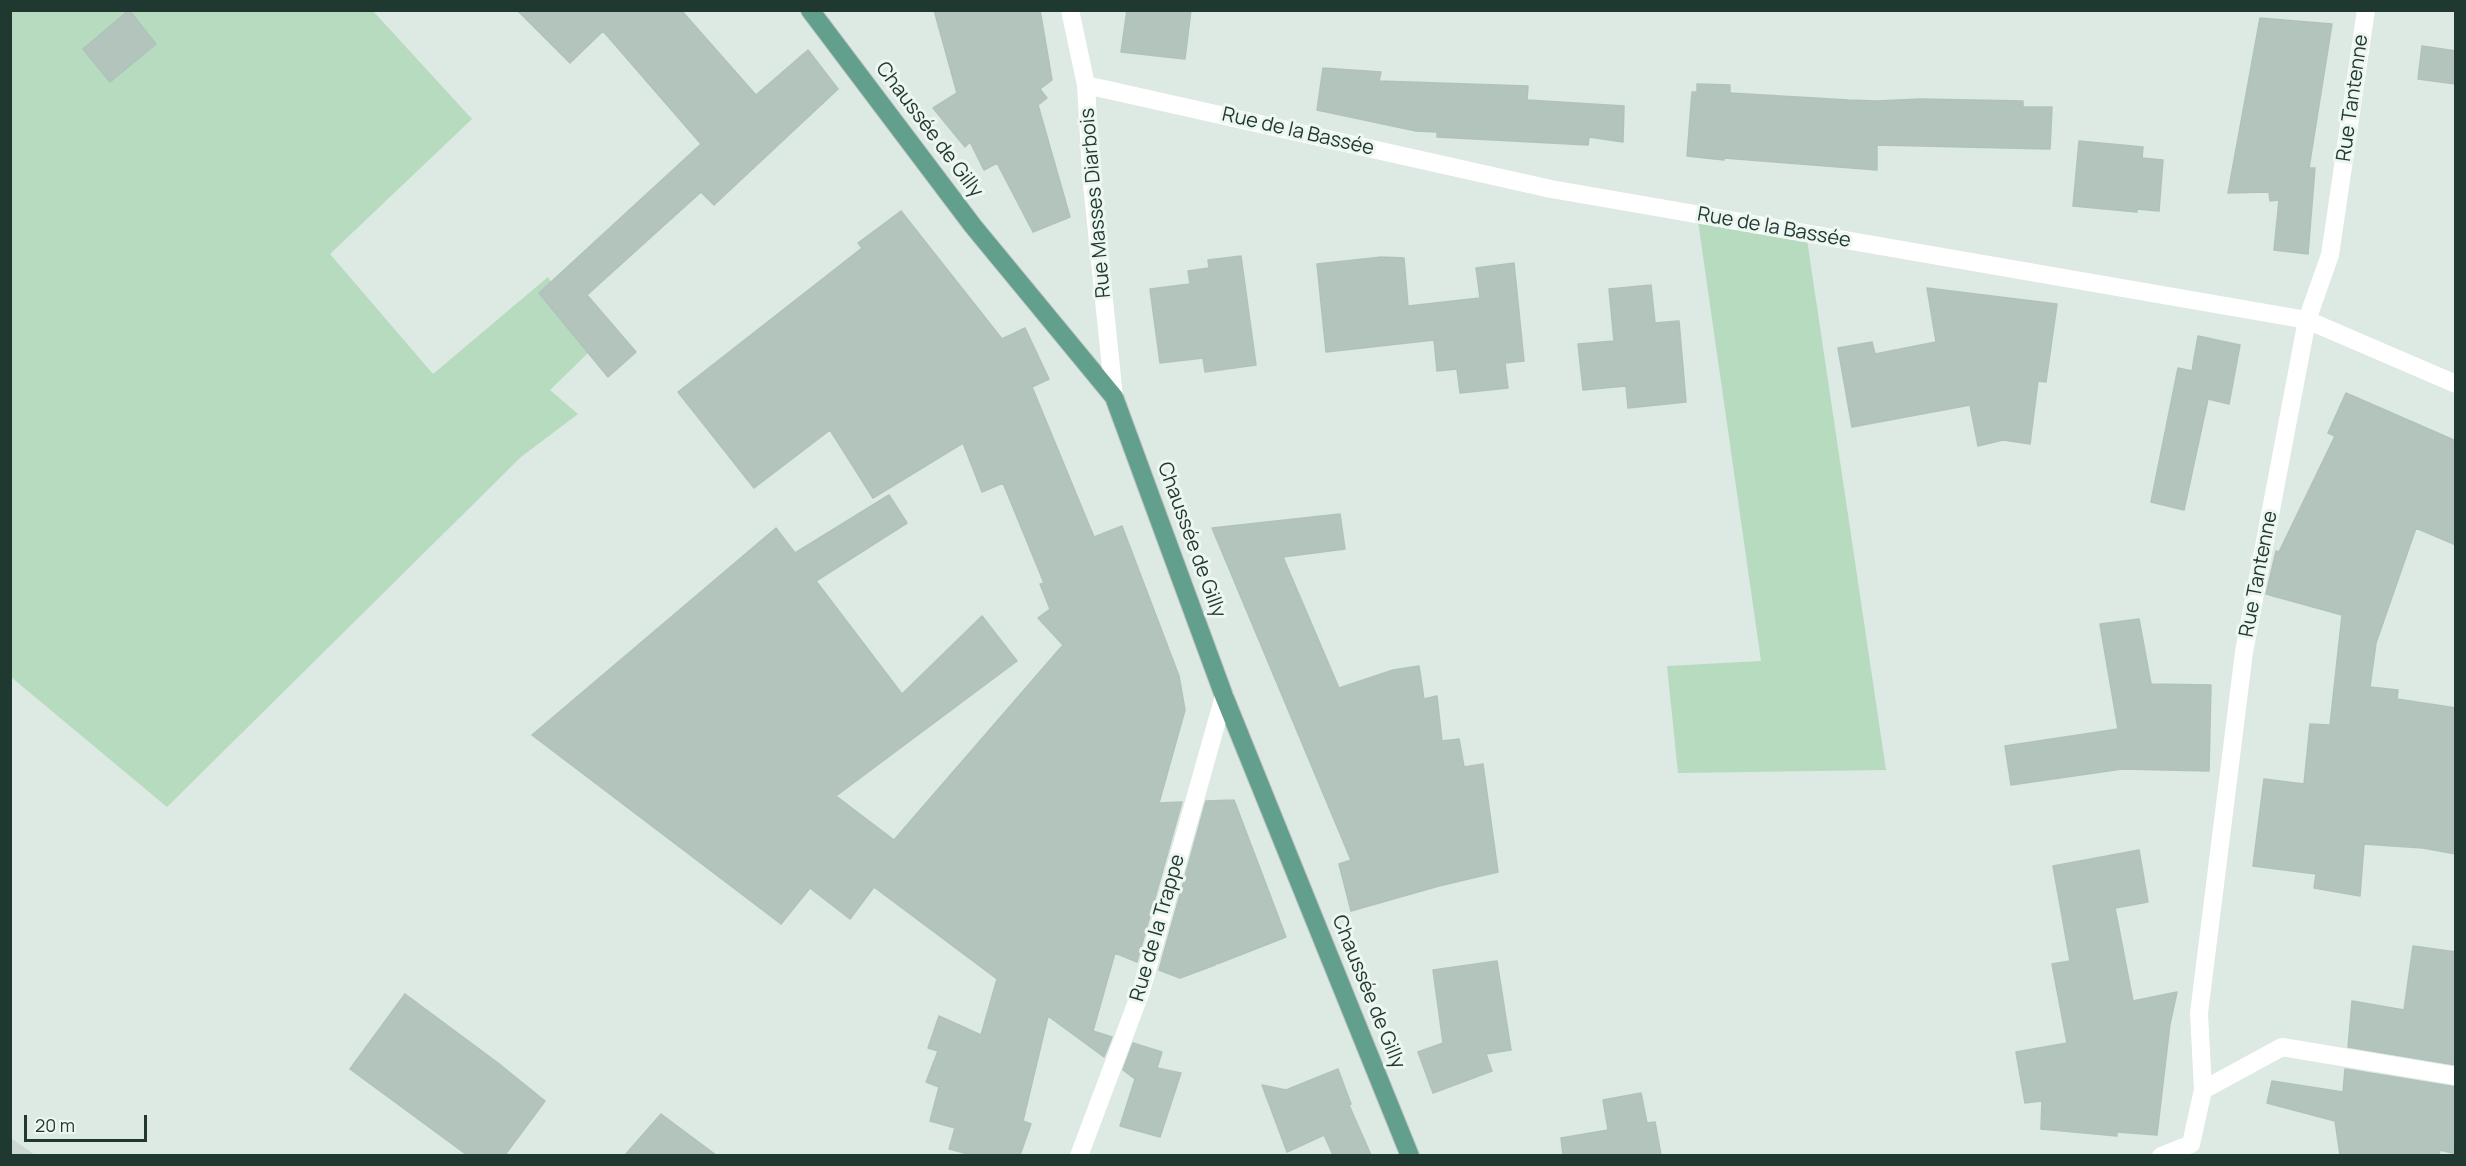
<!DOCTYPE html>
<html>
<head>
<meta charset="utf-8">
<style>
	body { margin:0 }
	#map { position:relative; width:2466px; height:1166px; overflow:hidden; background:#dde9e3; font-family:Manrope,sans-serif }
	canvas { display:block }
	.frame { position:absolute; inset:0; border:12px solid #1f3830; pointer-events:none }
	.scale { position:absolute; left:24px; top:1115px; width:123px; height:27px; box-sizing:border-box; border:3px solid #1f3830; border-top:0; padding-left:8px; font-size:18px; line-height:21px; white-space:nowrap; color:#1f3830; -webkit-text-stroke:4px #edf6f1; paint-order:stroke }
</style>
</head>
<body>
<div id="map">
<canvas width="2466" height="1166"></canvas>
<div class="frame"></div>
<div class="scale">20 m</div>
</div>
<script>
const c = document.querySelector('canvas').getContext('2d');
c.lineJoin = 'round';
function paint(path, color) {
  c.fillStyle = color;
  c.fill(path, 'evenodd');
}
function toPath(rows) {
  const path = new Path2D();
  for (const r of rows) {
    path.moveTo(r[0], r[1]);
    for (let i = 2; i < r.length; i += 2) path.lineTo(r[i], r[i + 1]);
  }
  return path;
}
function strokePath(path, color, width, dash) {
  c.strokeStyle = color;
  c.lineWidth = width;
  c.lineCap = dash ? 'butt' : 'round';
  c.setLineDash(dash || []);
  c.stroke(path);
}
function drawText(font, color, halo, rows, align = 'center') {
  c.font = font + ' Manrope,sans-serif';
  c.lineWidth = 6;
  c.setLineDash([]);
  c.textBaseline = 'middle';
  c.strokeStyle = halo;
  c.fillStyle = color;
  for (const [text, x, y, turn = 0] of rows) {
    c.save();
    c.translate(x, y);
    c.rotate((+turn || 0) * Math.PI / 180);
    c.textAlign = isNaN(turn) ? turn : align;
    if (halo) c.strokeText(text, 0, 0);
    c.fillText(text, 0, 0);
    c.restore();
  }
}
paint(toPath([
	[10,1138,11,1138,35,1155,11,1155]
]), '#ccd9d2');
paint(toPath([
	[10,11,373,11,472,119,330,254,433,374,548,277,592,349,550,390,578,414,521,457,167,807,11,677],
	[1697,214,1806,233,1886,770,1678,773,1667,666,1761,661]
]), '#b6dbbe');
const building = toPath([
	[129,10,156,44,110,82,83,49,129,10],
	[517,10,681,10,756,95,808,50,838,89,714,205,701,192,587,295,636,352,608,377,539,293,701,144,603,31,570,63,517,10],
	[934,10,1040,10,1052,80,1040,89,1047,98,1038,105,1070,217,1033,232,997,163,984,170,970,142,965,147,933,108,957,93,934,10],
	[1127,10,1191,10,1185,59,1121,52,1127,10],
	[2260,18,2332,24,2309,168,2315,168,2308,254,2274,250,2279,200,2270,201,2269,192,2228,193,2260,18],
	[2422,46,2456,51,2456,84,2418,79,2422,46],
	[1323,68,1381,72,1379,81,1528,86,1527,100,1624,106,1623,142,1589,137,1588,145,1437,137,1437,132,1416,131,1317,110,1323,68],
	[1697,84,1730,85,1730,93,1848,100,1877,101,1920,99,2023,101,2023,107,2052,107,2050,149,1877,145,1877,170,1724,158,1724,160,1687,156,1692,92,1697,92,1697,84],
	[2079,141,2143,147,2142,158,2163,160,2159,211,2137,209,2137,212,2073,206,2079,141],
	[901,211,1002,339,1025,328,1049,379,1032,387,1094,537,1122,526,1179,676,1185,710,1159,803,1182,802,1137,962,1115,953,1093,1031,1112,1037,1104,1057,1048,1016,1023,1121,1031,1124,1020,1155,972,1155,949,1149,955,1128,930,1121,939,1087,926,1082,938,1051,928,1048,939,1016,981,1035,997,979,874,887,850,919,810,888,781,924,532,735,776,528,795,553,889,495,907,523,816,581,902,694,982,616,1017,661,836,796,894,840,1063,645,1038,618,1050,609,1040,584,1044,583,1003,483,982,492,963,443,873,498,830,430,754,488,678,392,862,248,858,243,901,211],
	[1241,256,1256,365,1205,372,1203,358,1160,363,1150,289,1190,284,1188,271,1209,268,1208,260,1241,256],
	[1382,257,1404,258,1408,306,1480,298,1476,268,1514,263,1524,361,1505,363,1508,388,1460,393,1457,369,1437,371,1434,340,1326,352,1317,264,1382,257],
	[1651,285,1655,323,1679,321,1686,402,1628,408,1626,386,1583,390,1578,344,1614,341,1609,289,1651,285],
	[1927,288,2057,304,2046,382,2038,381,2030,444,2003,440,1978,446,1970,405,1852,427,1838,348,1872,342,1875,354,1936,342,1927,288],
	[2198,336,2240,345,2229,404,2208,399,2184,510,2151,502,2178,368,2192,371,2198,336],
	[2346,393,2456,441,2456,545,2416,528,2376,643,2370,687,2398,690,2397,699,2456,708,2456,854,2423,848,2364,844,2360,896,2314,888,2316,874,2253,866,2264,779,2304,784,2310,724,2330,725,2342,615,2266,594,2276,551,2279,552,2335,436,2328,433,2346,393],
	[1340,514,1345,549,1283,557,1339,688,1393,670,1419,666,1424,699,1437,696,1442,741,1459,739,1464,767,1483,764,1498,872,1439,886,1351,911,1339,864,1351,860,1212,528,1340,514],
	[2139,619,2151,684,2211,685,2209,771,2122,769,2011,785,2005,746,2118,729,2100,624,2139,619],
	[1234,800,1286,937,1217,964,1216,961,1215,965,1180,978,1159,970,1206,801,1234,800],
	[2139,850,2148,902,2115,908,2133,1001,2177,992,2170,1024,2157,1135,2117,1132,2117,1136,2041,1129,2042,1101,2025,1103,2016,1052,2067,1043,2052,964,2070,961,2053,866,2139,850],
	[2413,946,2456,952,2456,1065,2348,1047,2352,1001,2404,1010,2413,946],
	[1497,961,1511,1050,1486,1054,1492,1071,1433,1093,1418,1052,1443,1043,1433,970,1497,961],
	[405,994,498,1063,545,1101,505,1155,467,1155,350,1069,405,994],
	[1133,1043,1162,1052,1157,1068,1181,1073,1160,1137,1120,1126,1135,1079,1123,1070,1133,1043],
	[1338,1069,1351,1104,1349,1105,1371,1155,1333,1155,1324,1135,1287,1152,1262,1085,1286,1090,1338,1069],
	[2345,1069,2456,1087,2456,1154,2440,1150,2439,1155,2340,1155,2335,1121,2267,1103,2272,1081,2343,1092,2345,1069],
	[1641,1093,1647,1123,1655,1122,1661,1155,1563,1155,1561,1138,1608,1130,1603,1100,1641,1093],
	[661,1114,716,1155,625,1155,661,1114]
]);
paint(building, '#b3c4bc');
strokePath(building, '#b0c3ba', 1.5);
const major = toPath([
	[810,10,973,226,1114,397,1224,696,1410,1156]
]);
strokePath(major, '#bcc3c1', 20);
strokePath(toPath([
	[1070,10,1086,85,1091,174,1114,397],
	[1086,85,1551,189,2307,320,2456,384],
	[2203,1090,2282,1047,2456,1076],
	[1079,1156,1141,991,1224,696],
	[2161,1156,2191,1144,2203,1090,2199,1013,2244,652,2307,320,2330,255,2366,10]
]), '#fff', 18);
strokePath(major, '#629f8c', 18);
drawText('20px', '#1f3830', '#edf6f1', [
	["Rue Tantenne",2353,98,-82],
	["Chaussée de Gilly",929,130,53],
	["Rue de la Bassée",1298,132,13],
	["Rue Masses Diarbois",1096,203,-95],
	["Rue de la Bassée",1774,228,10],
	["Chaussée de Gilly",1191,540,70],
	["Rue Tantenne",2259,574,-79],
	["Rue de la Trappe",1158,928,-74],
	["Chaussée de Gilly",1368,992,68]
]);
</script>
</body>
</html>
